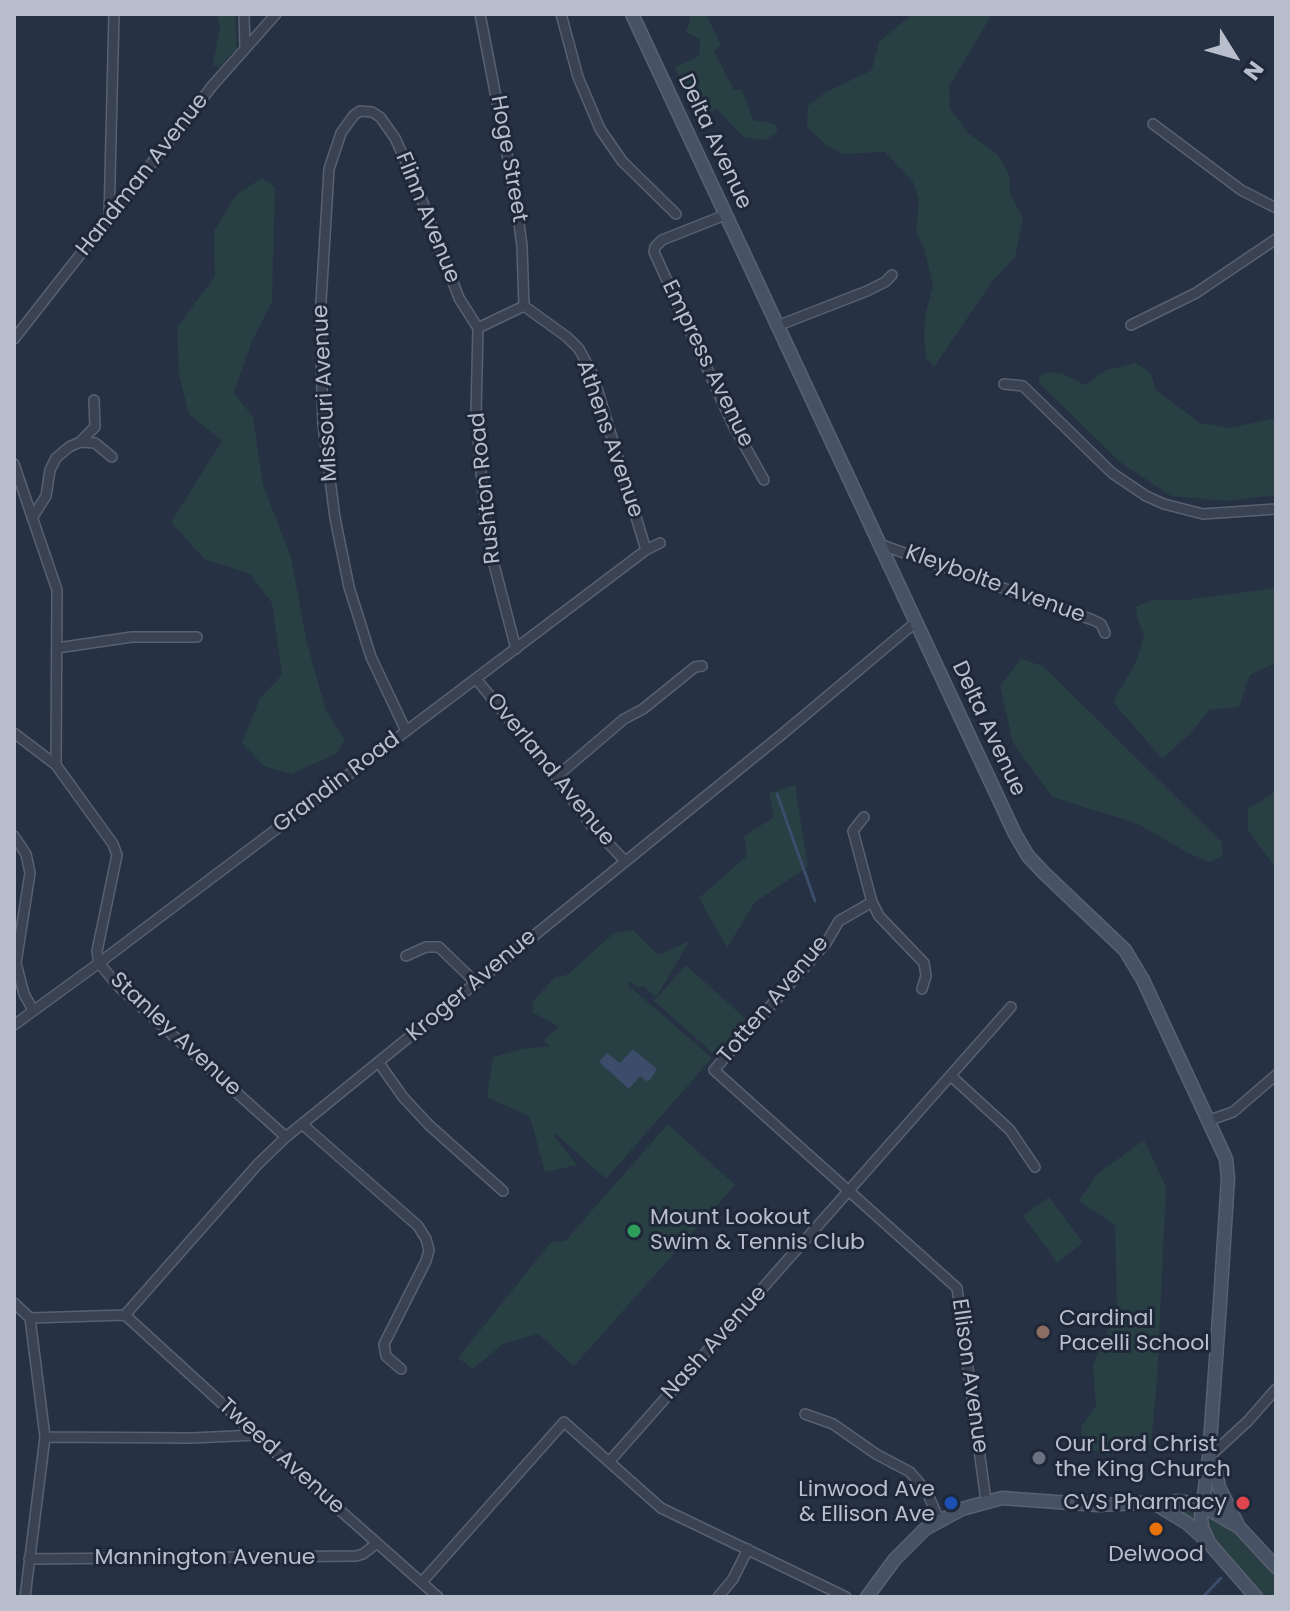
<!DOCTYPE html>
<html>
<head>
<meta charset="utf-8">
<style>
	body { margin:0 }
	#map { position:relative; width:1290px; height:1611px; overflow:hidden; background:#263143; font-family:Poppins,sans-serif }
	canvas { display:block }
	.frame { position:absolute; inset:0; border:16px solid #b8becc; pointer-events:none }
	.north { position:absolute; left:1194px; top:16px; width:80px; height:80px; -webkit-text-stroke:6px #1f2838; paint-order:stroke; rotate:127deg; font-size:22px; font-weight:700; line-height:32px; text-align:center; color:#b8becc }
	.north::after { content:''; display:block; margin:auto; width:28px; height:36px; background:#b8becc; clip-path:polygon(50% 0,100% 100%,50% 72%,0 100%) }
</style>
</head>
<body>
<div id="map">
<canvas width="1290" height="1611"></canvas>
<div class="frame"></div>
<div class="north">N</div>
</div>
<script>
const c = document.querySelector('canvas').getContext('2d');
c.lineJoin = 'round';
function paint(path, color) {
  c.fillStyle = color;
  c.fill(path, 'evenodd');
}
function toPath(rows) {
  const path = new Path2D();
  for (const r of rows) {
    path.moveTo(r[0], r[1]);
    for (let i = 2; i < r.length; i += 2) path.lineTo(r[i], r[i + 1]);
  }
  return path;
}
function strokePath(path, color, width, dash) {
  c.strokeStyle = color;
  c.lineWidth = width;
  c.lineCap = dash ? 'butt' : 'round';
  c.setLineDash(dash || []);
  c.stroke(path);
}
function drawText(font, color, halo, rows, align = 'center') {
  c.font = font + ' Poppins,sans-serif';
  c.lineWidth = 6;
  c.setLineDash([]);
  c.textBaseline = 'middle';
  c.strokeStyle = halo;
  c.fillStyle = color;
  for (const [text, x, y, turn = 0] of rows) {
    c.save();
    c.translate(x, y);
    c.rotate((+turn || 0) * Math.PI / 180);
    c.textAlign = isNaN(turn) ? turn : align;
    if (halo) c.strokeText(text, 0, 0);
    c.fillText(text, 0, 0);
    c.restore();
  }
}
paint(toPath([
	[217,14,235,14,237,48,219,67,213,65,220,26],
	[689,14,706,14,721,45,714,51,734,90,742,90,753,120,775,124,778,131,766,140,743,137,717,109,696,117,675,67,699,56,700,39,686,32,690,21],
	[912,14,992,14,949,87,950,109,968,133,998,155,1009,174,1010,194,1023,218,1015,257,992,282,934,367,926,358,924,336,926,311,933,286,924,248,916,232,919,200,913,182,885,152,843,154,827,146,807,127,808,106,826,92,872,70,879,42],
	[262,178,275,187,272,302,252,341,234,393,253,417,263,485,291,557,307,643,326,711,345,740,337,753,292,774,264,766,242,743,260,698,282,675,272,603,250,574,204,559,171,522,222,441,189,414,179,375,177,327,215,276,214,231,237,194],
	[1136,363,1151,373,1156,390,1200,423,1230,428,1276,418,1276,495,1225,501,1171,496,1120,462,1040,384,1038,377,1050,372,1063,374,1085,385,1106,370],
	[1276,588,1276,663,1250,675,1239,707,1209,710,1190,734,1162,759,1113,702,1137,660,1144,635,1137,617,1136,607,1151,600,1185,600],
	[1021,659,1043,666,1222,842,1223,856,1210,862,1188,853,1138,824,1052,797,1013,743,1000,686],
	[795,785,808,867,755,902,727,948,699,898,747,856,744,836,774,817,769,793],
	[1276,791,1276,868,1248,830,1248,809],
	[633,930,658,955,690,941,656,997,642,985,639,988,630,982,628,985,712,1058,606,1179,556,1134,554,1136,577,1165,545,1172,530,1117,487,1097,493,1057,523,1049,550,1046,543,1040,559,1027,532,1012,533,1001,555,977,567,975,614,933],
	[686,965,746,1019,715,1055,654,1001],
	[668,1124,735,1185,574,1366,538,1334,503,1344,473,1369,458,1358,551,1242,565,1241],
	[1144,1140,1166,1187,1157,1382,1151,1443,1108,1455,1082,1447,1081,1427,1096,1406,1093,1365,1117,1309,1115,1225,1079,1201,1096,1175],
	[1049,1197,1083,1243,1057,1263,1023,1216],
	[1209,1457,1233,1514,1276,1567,1276,1597,1256,1597,1209,1543,1154,1503,1202,1506]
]), '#283f44');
paint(toPath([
	[633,1049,657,1069,650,1080,646,1081,640,1076,629,1089,599,1062,607,1053,620,1063]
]), '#3b4d6b');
strokePath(toPath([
	[777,794,815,901],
	[1203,1597,1221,1578]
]), '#3b4d6b', 3);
const street = toPath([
	[244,14,245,48],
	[480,14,516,201,522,246,524,306],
	[561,14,578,77,600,129,622,161,676,214],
	[1153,124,1241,190,1276,208],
	[725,215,662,240,655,247,654,252,733,425,764,480],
	[109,219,114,14],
	[524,306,567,337,579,349,593,375,646,550],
	[1131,325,1196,293,1276,239],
	[777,326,867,291,885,282,892,275],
	[14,339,213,85,276,14],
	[1004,384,1023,386,1112,473,1146,496,1164,504,1203,514,1276,509],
	[80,442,95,427,94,400],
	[14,464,57,590,56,765,113,844,117,855,97,951,99,963,119,987,286,1137],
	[32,518,46,496,50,470,56,458,69,447,80,442,95,443,112,457],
	[879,544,1093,620,1101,624,1105,633],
	[57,648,132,637,197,637],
	[516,649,491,553,484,505,476,415,478,328,524,306],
	[477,680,556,777,591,825,624,860],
	[406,731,371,657,349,587,335,518,323,425,320,318,329,169,341,133,354,115,360,111,372,112,380,117,395,138,415,182,459,298,478,328],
	[14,733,56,765],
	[556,777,624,719,643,709,695,667,702,666],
	[864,817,853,831,872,902,879,916,924,963,926,976,922,989],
	[14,836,26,854,30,873,16,963,24,994,33,1010],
	[872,902,839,921,826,943,714,1070,957,1288,986,1501],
	[406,956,426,947,439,947,476,983],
	[14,1025,99,963,646,550,660,543],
	[379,1063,403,1097,429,1125,503,1191],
	[951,1076,1010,1130,1035,1167],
	[1210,1120,1233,1112,1276,1075],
	[302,1124,418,1226,426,1239,429,1250,426,1261,384,1344,386,1356,401,1369],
	[14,1303,30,1318,45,1437,25,1597],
	[125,1315,299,1474,438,1597],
	[30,1318,125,1315,258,1164,286,1137,780,736,916,622],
	[805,1414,833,1424,876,1454,910,1472,927,1492,939,1520],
	[45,1437,192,1438,256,1435],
	[1209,1457,1248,1421,1276,1389],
	[609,1462,1011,1007],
	[29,1559,356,1556,363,1554,377,1543],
	[422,1582,564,1422,661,1508,846,1597],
	[718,1597,733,1579,748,1549]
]);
const secondary = toPath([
	[632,14,1015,834,1028,856,1044,873,1125,950,1143,980,1226,1159,1228,1178,1220,1303,1209,1457,1201,1518,1202,1527,1209,1543],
	[1209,1457,1215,1466,1219,1487,1239,1527,1276,1567],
	[1154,1503,1187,1523,1209,1543,1256,1597],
	[867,1597,895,1559,925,1529,962,1509,1002,1498,1098,1505,1180,1501,1203,1506,1239,1527]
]);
strokePath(street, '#596170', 12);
strokePath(secondary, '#596170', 15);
strokePath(street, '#3a4352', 9);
strokePath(secondary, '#485265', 12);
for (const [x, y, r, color] of [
	[634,1231,8,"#2e9e5b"],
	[1043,1332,8,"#8d6e63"],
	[1039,1458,8,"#6b7280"],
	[951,1503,8,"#1a4fb4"],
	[1243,1503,8,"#e0444e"],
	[1156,1529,8,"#e8710a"]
]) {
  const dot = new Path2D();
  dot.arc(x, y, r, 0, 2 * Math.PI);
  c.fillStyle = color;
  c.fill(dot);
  strokePath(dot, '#1f2838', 3);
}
drawText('22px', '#b8becc', '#1f2838', [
	["Delta Avenue",714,142,65],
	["Hoge Street",508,159,80],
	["Handman Avenue",143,175,-52],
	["Flinn Avenue",427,218,68],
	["Empress Avenue",707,364,64],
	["Missouri Avenue",326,393,-93],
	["Athens Avenue",609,439,71],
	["Rushton Road",486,488,-96],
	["Kleybolte Avenue",995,585,20],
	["Delta Avenue",988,729,65],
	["Overland Avenue",550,770,51],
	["Grandin Road",337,783,-37],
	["Kroger Avenue",472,986,-40],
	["Totten Avenue",774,1000,-50],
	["Stanley Avenue",175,1035,43],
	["Nash Avenue",715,1343,-48],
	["Ellison Avenue",969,1376,82],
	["Tweed Avenue",281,1457,42],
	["Mannington Avenue",205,1558]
]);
drawText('22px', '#b8becc', '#1f2838', [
	["Mount Lookout",650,1218],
	["Swim & Tennis Club",650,1243],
	["Cardinal",1059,1319],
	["Pacelli School",1059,1344],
	["Our Lord Christ",1055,1445],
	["the King Church",1055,1470],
	["Linwood Ave",935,1490,"right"],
	["& Ellison Ave",935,1515,"right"],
	["CVS Pharmacy",1227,1503,"right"],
	["Delwood",1156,1555,"center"]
], 'left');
</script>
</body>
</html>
